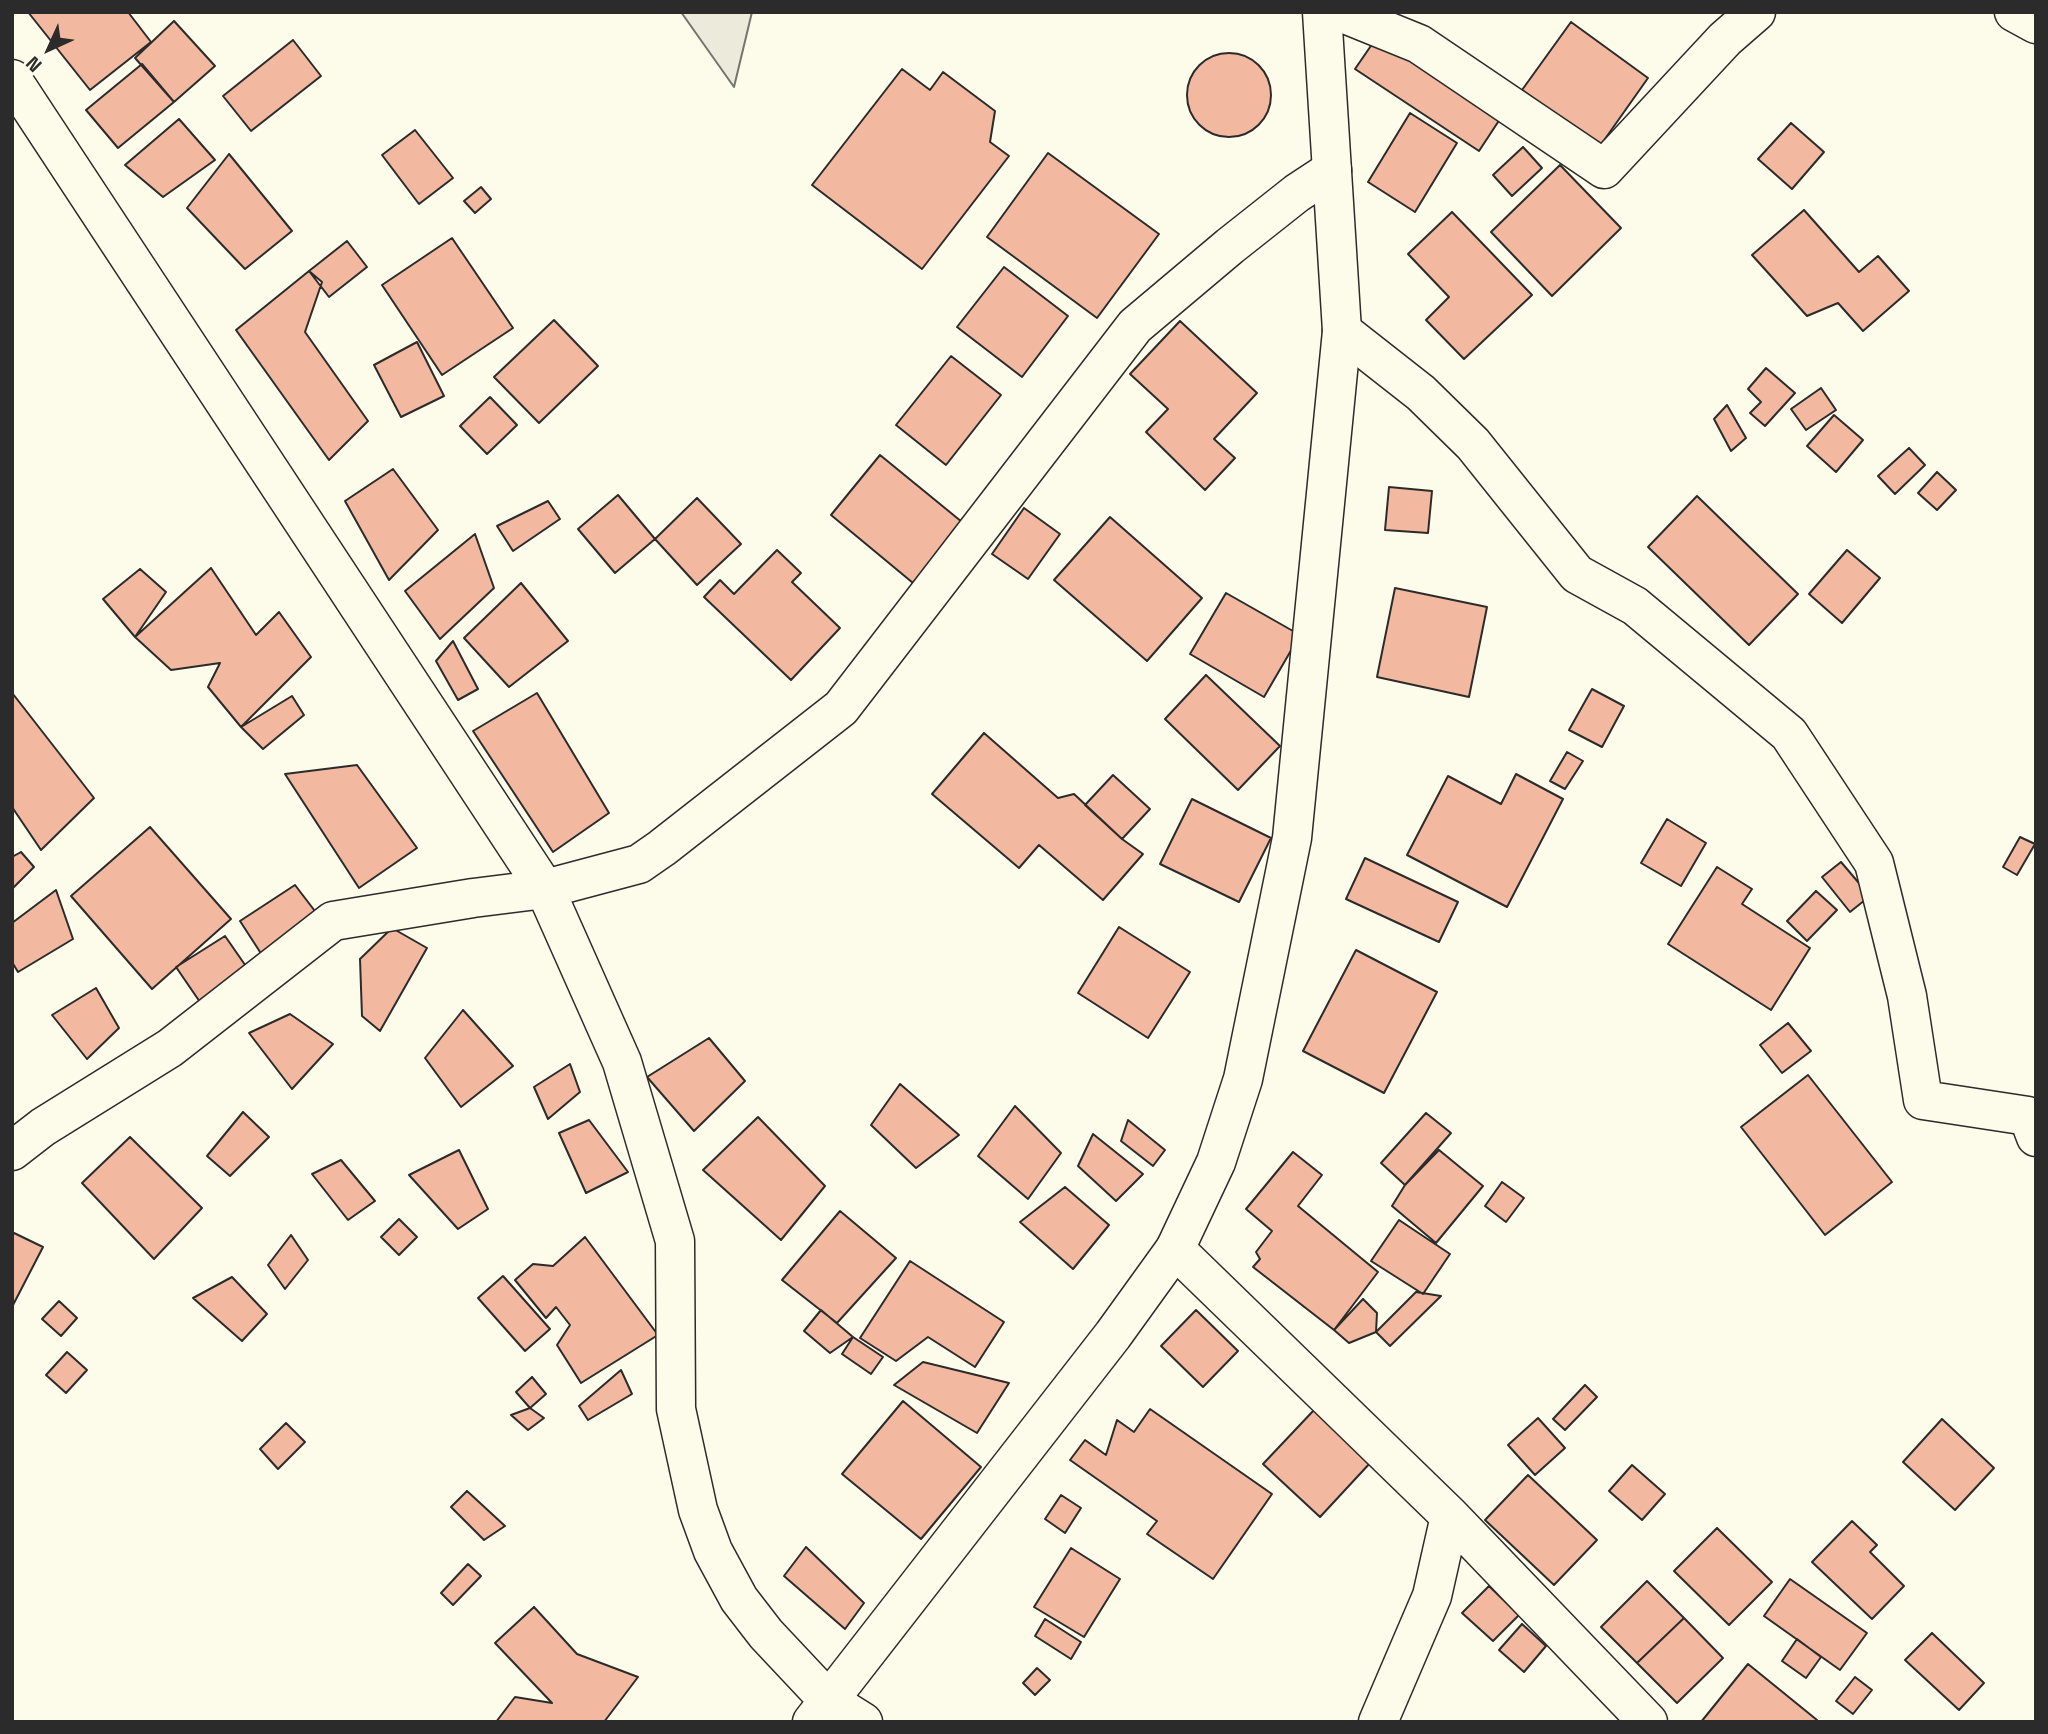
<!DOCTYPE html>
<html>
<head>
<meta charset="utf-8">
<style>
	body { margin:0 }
	#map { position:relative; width:2048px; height:1734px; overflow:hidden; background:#fdfbea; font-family:"Space Grotesk",sans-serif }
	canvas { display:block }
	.frame { position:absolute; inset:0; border:14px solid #2b2b2b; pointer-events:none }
	.north { position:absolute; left:14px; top:14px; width:70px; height:70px; -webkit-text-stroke:5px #fdfbea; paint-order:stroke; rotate:225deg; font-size:19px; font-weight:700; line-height:28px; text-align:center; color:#2b2b2b }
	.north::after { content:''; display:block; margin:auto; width:24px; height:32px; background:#2b2b2b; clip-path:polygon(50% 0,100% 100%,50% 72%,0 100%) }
</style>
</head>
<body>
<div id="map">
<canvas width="2048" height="1734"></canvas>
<div class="frame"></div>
<div class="north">N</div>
</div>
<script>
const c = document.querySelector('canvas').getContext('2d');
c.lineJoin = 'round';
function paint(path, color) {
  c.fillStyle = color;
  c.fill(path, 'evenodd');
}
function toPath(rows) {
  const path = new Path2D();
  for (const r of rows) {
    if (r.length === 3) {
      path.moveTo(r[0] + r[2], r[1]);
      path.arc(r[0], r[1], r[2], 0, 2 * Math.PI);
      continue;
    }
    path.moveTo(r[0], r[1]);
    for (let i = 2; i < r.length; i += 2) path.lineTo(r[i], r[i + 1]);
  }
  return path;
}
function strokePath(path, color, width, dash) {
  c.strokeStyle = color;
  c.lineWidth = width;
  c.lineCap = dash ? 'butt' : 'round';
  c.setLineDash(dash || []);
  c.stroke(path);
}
const green = toPath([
	[681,12,752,12,734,87,681,12]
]);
paint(green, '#ecebdb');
strokePath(green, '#74746e', 2);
const building = toPath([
	[28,12,128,12,151,42,90,90,28,12],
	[174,21,215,66,174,102,135,58,174,21],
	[1571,22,1648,78,1600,146,1522,90,1571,22],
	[1379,34,1502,116,1479,151,1355,69,1379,34],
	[293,40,321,76,251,131,223,96,293,40],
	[1229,95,42],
	[142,64,174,102,118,148,86,110,142,64],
	[902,69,930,90,943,72,995,111,990,142,1009,156,922,269,812,185,902,69],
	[1410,113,1457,143,1415,212,1368,182,1410,113],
	[179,119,215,160,163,197,125,165,179,119],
	[1791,123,1824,152,1792,189,1758,159,1791,123],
	[415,130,453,178,419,204,382,155,415,130],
	[1523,147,1542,168,1512,196,1493,175,1523,147],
	[1048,153,1159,234,1097,318,987,237,1048,153],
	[229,154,292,231,245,269,187,208,229,154],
	[1560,165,1621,228,1552,296,1491,232,1560,165],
	[481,187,491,199,475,213,464,201,481,187],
	[1804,210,1859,272,1878,256,1909,291,1863,331,1838,303,1807,316,1752,255,1804,210],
	[1452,212,1532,295,1464,359,1426,320,1449,297,1408,254,1452,212],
	[452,238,513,328,442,375,382,285,452,238],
	[347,241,367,267,329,297,309,271,347,241],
	[1004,267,1068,316,1022,377,957,327,1004,267],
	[309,271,322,282,305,332,368,421,329,460,236,330,309,271],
	[554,320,598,366,539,423,494,377,554,320],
	[1180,321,1257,393,1214,439,1235,458,1205,490,1146,432,1168,409,1130,374,1180,321],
	[417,342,444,396,401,417,374,365,417,342],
	[951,356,1001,395,946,465,896,425,951,356],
	[1766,368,1795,393,1765,426,1750,413,1761,402,1748,389,1766,368],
	[1821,388,1836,410,1806,430,1791,409,1821,388],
	[490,397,517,425,487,454,460,426,490,397],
	[1727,405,1746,438,1731,451,1714,419,1727,405],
	[1834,415,1863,440,1836,472,1807,446,1834,415],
	[1909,448,1925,465,1895,494,1878,476,1909,448],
	[880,455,962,522,913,583,831,515,880,455],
	[393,469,438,530,389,580,345,501,393,469],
	[1937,472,1956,490,1937,510,1918,493,1937,472],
	[1389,487,1432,491,1428,533,1385,530,1389,487],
	[618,495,655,539,615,573,578,529,618,495],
	[1697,496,1798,594,1749,645,1648,547,1697,496],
	[697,498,741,544,697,585,655,539,697,498],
	[548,501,560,519,513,551,497,526,548,501],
	[1024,508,1060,534,1028,579,992,554,1024,508],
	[1110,517,1202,598,1147,661,1054,580,1110,517],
	[475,534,494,588,440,639,405,591,475,534],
	[777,550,801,573,792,582,840,628,791,680,704,597,720,580,734,594,777,550],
	[1847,550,1880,578,1842,623,1809,594,1847,550],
	[211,568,256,635,279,612,311,657,241,727,208,687,220,663,171,670,135,637,211,568],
	[140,569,166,592,135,637,103,599,140,569],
	[521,583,568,641,509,687,464,638,521,583],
	[1395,588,1487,607,1469,697,1377,677,1395,588],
	[1226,593,1300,635,1264,697,1190,654,1226,593],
	[453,641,478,689,458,700,436,661,453,641],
	[1206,675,1280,746,1238,790,1165,719,1206,675],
	[1592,689,1624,706,1602,747,1569,730,1592,689],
	[537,693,609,813,553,852,473,731,537,693],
	[13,694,94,798,41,850,12,807,13,694],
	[292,696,304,715,263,749,241,727,292,696],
	[984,733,1058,798,1074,794,1122,839,1143,854,1103,900,1039,845,1019,868,932,794,984,733],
	[1567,752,1583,761,1565,789,1550,781,1567,752],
	[357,765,417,848,359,888,285,774,357,765],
	[1516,774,1563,799,1507,907,1407,855,1448,776,1501,804,1516,774],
	[1113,775,1150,809,1122,839,1085,805,1113,775],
	[1192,799,1271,838,1239,902,1160,864,1192,799],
	[1667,819,1706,843,1681,886,1641,863,1667,819],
	[150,827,231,919,152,989,71,896,150,827],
	[2020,837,2035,844,2017,875,2003,867,2020,837],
	[21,852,34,867,12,889,12,857,21,852],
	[1365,858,1458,902,1439,942,1346,899,1365,858],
	[1841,862,1870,896,1850,912,1822,877,1841,862],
	[1717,867,1752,889,1742,904,1810,948,1771,1010,1668,944,1717,867],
	[295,885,321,919,262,955,240,921,295,885],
	[56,890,73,939,18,972,12,962,12,923,56,890],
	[1816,891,1837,910,1807,941,1787,921,1816,891],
	[1119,927,1190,972,1148,1038,1078,993,1119,927],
	[392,928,427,948,380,1031,362,1016,360,959,392,928],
	[225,936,250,972,202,1005,176,967,225,936],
	[1356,950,1437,992,1384,1093,1303,1051,1356,950],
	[96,988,119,1028,87,1059,52,1015,96,988],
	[463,1010,513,1066,461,1107,425,1058,463,1010],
	[290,1014,333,1044,292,1089,249,1033,290,1014],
	[1788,1023,1811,1051,1782,1073,1760,1045,1788,1023],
	[709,1038,745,1081,694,1131,647,1077,709,1038],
	[570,1064,580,1092,548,1119,534,1087,570,1064],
	[1808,1075,1892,1182,1825,1235,1741,1127,1808,1075],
	[900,1084,959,1135,916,1168,871,1125,900,1084],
	[1015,1106,1061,1153,1028,1199,978,1156,1015,1106],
	[243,1112,269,1137,230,1176,207,1156,243,1112],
	[1426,1113,1451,1133,1405,1185,1381,1163,1426,1113],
	[758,1117,825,1186,781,1240,703,1170,758,1117],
	[589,1120,628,1172,586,1193,559,1133,589,1120],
	[1128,1120,1165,1150,1153,1166,1121,1141,1128,1120],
	[1093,1134,1143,1174,1116,1201,1078,1166,1093,1134],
	[130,1137,202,1208,154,1259,82,1183,130,1137],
	[459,1150,488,1209,458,1229,409,1175,459,1150],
	[1439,1150,1483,1186,1436,1243,1392,1206,1405,1185,1439,1150],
	[1293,1152,1322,1175,1298,1206,1378,1272,1334,1330,1253,1267,1260,1259,1256,1252,1272,1231,1246,1209,1293,1152],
	[341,1160,375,1201,348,1220,312,1174,341,1160],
	[1502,1182,1524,1198,1506,1222,1485,1206,1502,1182],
	[1065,1187,1109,1225,1073,1269,1020,1222,1065,1187],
	[840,1211,896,1258,837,1323,782,1280,840,1211],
	[399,1219,417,1237,399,1255,381,1237,399,1219],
	[1399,1220,1450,1254,1423,1294,1371,1261,1399,1220],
	[14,1233,43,1247,12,1307,12,1236,14,1233],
	[291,1235,308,1260,285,1289,268,1265,291,1235],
	[585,1237,658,1335,581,1383,557,1345,570,1325,556,1307,546,1318,515,1280,533,1264,553,1266,585,1237],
	[910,1261,1004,1322,975,1367,928,1337,896,1361,860,1338,910,1261],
	[503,1276,550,1329,525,1351,478,1298,503,1276],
	[232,1277,267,1314,242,1341,193,1298,232,1277],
	[1416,1292,1441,1296,1390,1346,1376,1332,1416,1292],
	[1363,1299,1377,1313,1376,1332,1349,1343,1334,1330,1363,1299],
	[59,1301,77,1318,61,1336,42,1319,59,1301],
	[821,1310,853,1337,830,1353,804,1331,821,1310],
	[1196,1310,1238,1351,1203,1387,1161,1346,1196,1310],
	[853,1337,883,1357,871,1374,842,1354,853,1337],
	[67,1352,87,1370,66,1393,46,1375,67,1352],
	[923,1362,1009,1383,977,1433,894,1385,923,1362],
	[621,1370,632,1394,588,1420,579,1406,621,1370],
	[532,1377,546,1394,530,1408,516,1392,532,1377],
	[1585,1385,1597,1397,1565,1430,1553,1419,1585,1385],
	[903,1401,981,1467,921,1539,842,1474,903,1401],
	[530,1408,544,1418,528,1430,511,1415,530,1408],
	[1150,1409,1272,1494,1213,1579,1147,1534,1157,1521,1070,1460,1085,1440,1106,1455,1117,1420,1134,1432,1150,1409],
	[1314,1410,1371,1462,1320,1517,1263,1464,1314,1410],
	[1538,1418,1565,1448,1535,1475,1508,1445,1538,1418],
	[1942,1419,1994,1468,1955,1510,1903,1462,1942,1419],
	[286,1423,305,1442,278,1469,260,1449,286,1423],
	[1632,1465,1665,1494,1642,1520,1609,1491,1632,1465],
	[1528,1475,1597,1540,1554,1585,1485,1520,1528,1475],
	[467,1491,505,1526,484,1540,451,1507,467,1491],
	[1061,1495,1081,1508,1065,1533,1045,1519,1061,1495],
	[1852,1521,1877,1545,1870,1552,1904,1586,1872,1619,1812,1562,1852,1521],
	[1717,1528,1772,1582,1729,1625,1674,1571,1717,1528],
	[806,1547,864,1603,845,1629,784,1576,806,1547],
	[1071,1548,1120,1579,1084,1637,1034,1607,1071,1548],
	[468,1564,481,1576,453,1605,441,1593,468,1564],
	[1790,1579,1867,1633,1840,1670,1764,1616,1790,1579],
	[1647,1581,1684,1618,1637,1663,1601,1627,1647,1581],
	[1489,1586,1519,1615,1493,1641,1462,1613,1489,1586],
	[534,1607,577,1654,638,1677,604,1722,496,1722,515,1697,552,1703,495,1643,534,1607],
	[1684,1618,1723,1658,1677,1703,1637,1663,1684,1618],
	[1045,1619,1081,1642,1071,1659,1035,1636,1045,1619],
	[1522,1624,1546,1646,1524,1672,1499,1650,1522,1624],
	[1932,1633,1984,1683,1959,1710,1905,1660,1932,1633],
	[1797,1639,1821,1657,1806,1678,1782,1661,1797,1639],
	[1748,1664,1817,1720,1816,1722,1701,1722,1748,1664],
	[1037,1668,1050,1680,1035,1695,1023,1683,1037,1668],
	[1855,1677,1872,1690,1853,1714,1836,1701,1855,1677]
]);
paint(building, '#f2b8a0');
strokePath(building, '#2b2b2b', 2);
const minor = toPath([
	[1340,12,1419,44,1604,169,1725,39,1756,12],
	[2014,12,2036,24],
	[1342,331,1421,393,1473,444,1577,574,1635,606,1789,734,1874,863,1907,996,1923,1100,2028,1116,2036,1137],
	[12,1151,43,1127,170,1048,333,921,473,898,545,889,639,864,662,848,841,708,1135,326,1230,246,1297,193,1332,170],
	[1175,1249,1450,1516,1648,1722],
	[828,1700,863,1722],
	[1378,1722,1432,1596,1450,1516]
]);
const tertiary = toPath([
	[12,79,545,889,622,1062,675,1241,676,1409,698,1510,713,1551,739,1599,766,1634,828,1700],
	[812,1722,1113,1335,1175,1249,1216,1162,1243,1079,1292,838,1342,331,1322,12]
]);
strokePath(minor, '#2b2b2b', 41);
strokePath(tertiary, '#2b2b2b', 41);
strokePath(minor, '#fdfbea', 38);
strokePath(tertiary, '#fdfbea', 38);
</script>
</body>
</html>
